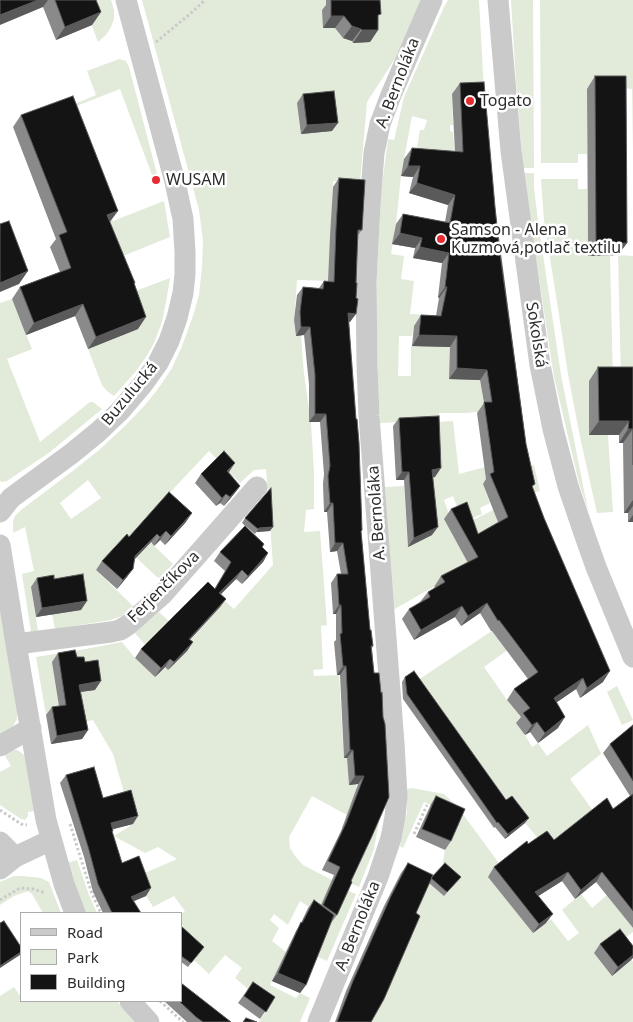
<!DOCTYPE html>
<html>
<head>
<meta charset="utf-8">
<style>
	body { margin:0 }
	#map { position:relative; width:633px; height:1022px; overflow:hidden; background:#fff; font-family:"Noto Sans",sans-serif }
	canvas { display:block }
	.legend { position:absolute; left:20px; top:912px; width:162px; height:90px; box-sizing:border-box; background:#fff; border:1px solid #ababab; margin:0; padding:6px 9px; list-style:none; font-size:15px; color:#2d2d2d }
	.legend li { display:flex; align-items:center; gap:10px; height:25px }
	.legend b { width:25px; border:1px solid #ababab }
</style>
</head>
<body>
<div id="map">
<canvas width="633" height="1022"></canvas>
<ul class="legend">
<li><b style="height:6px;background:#cacaca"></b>Road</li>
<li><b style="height:14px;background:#e2ebda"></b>Park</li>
<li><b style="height:14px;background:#141414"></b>Building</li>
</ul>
</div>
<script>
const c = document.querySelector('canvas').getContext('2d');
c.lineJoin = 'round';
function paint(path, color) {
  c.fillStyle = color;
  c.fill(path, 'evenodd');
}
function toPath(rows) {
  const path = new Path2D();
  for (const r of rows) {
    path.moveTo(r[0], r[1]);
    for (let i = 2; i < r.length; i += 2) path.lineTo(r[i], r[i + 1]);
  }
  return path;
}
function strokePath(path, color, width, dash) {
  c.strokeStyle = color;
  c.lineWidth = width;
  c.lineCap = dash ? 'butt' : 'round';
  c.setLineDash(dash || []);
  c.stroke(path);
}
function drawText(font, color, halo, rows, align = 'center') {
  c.font = font + ' "Noto Sans",sans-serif';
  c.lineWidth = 5;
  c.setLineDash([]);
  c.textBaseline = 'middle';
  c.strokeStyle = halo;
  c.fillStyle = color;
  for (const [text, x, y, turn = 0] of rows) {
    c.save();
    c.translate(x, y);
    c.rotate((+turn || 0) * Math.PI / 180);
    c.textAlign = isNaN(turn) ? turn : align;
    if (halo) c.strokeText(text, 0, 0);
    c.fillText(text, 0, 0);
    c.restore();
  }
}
paint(toPath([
	[82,0,111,0,114,10,114,19,111,27,106,35,98,42],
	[142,0,421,0,413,31,367,102,360,182,333,181,329,281,297,280,294,323,296,336,301,335,304,374,311,423,314,472,314,509,306,510,304,532,320,531,327,625,321,626,323,669,313,670,314,676,339,675,344,758,347,758,349,784,356,784,356,789,347,815,312,796,289,837,290,848,295,856,303,865,332,880,318,913,300,901,288,925,274,914,270,920,279,928,272,941,286,952,270,985,296,998,300,993,310,998,300,1022,259,1022,270,1005,248,989,235,978,242,968,225,955,209,974,194,960,201,951,181,928,183,926,181,924,181,914,185,911,174,896,153,907,146,896,138,876,177,859,158,847,145,853,114,836,133,824,113,754,93,720,79,723,76,710,46,715,36,657,68,652,71,694,95,690,79,671,75,651,122,642,135,658,155,677,165,667,168,670,187,651,146,646,134,632,159,612,190,641,225,601,234,609,273,565,266,469,254,470,240,483,209,451,163,500,145,537,173,564,159,579,121,543,96,570,133,606,122,616,111,620,55,629,52,614,31,587,38,631,31,632,22,574,34,571,25,527,13,533,13,521,15,516,21,510,74,470,99,450,124,427,146,404,160,386,172,368,182,346,193,316,199,295,202,267,203,241,199,210],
	[88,480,101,498,71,519,60,503],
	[448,0,479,0,484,92,452,94,453,125,450,125,450,131,453,132,456,163,415,159,420,130,424,130,427,120,412,116,401,176,396,224,391,254,404,256,401,279,414,281,410,314,434,315,434,324,414,326,412,336,399,336,398,376,411,376,411,346,443,346,479,337,449,378,480,380,485,411,467,413,439,413,439,422,453,421,459,474,485,467,522,468,534,465,540,491,528,495,483,484,490,503,480,508,482,514,463,522,453,496,444,500,450,517,451,531,497,508,504,527,461,550,470,566,393,610,385,487,404,486,408,547,432,535,400,422,380,423,378,383,376,293,381,193,388,139,394,140,404,97,444,7],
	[511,0,533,0,534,168,523,168,516,83],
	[540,0,633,0,633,151,632,89,625,88,624,76,616,76,617,88,587,89,587,154,578,154,578,163,541,163],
	[119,59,126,61,129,67,157,174,152,175,120,89,69,109,113,221,164,201,170,237,113,260,65,108,96,95,87,71],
	[523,173,534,173,534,187,538,221,561,375,588,510,579,483,554,377],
	[541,179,578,179,578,189,587,189,588,256,610,256,613,381,589,435,608,435,613,512,597,513,580,437,568,374,559,315,544,220],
	[618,255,633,256,633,381,621,381],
	[170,278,166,302,162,322,154,343,146,357,136,371,114,396,107,391,102,385,88,349,138,329,125,295],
	[12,299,32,349,7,359,40,442,90,402,93,402,102,409,50,452,7,481,2,482,0,481,0,303],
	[531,605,545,623,484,667,507,700,522,719,525,735,532,747,538,743,547,756,588,725,601,754,570,779,594,812,547,849,520,817,505,797,484,812,418,680],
	[0,609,17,706,17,719,13,726,0,736],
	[617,686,633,720,622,725,607,692],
	[13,750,17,750,23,754,25,757,35,811,28,812,28,816,25,820,21,819,0,805,0,772,11,766,4,754],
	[412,788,444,794,457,806,501,866,533,933,551,919,568,941,579,933,562,910,581,894,592,908,607,895,633,928,633,932,620,942,633,962,633,1022,370,1022,409,923,428,882,442,868,445,850,459,818,424,802,403,848,400,846,407,812,407,789],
	[378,816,379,822,374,849,359,887,348,882],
	[77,860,89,895,97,913,84,913,66,863],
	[14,876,23,876,41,878,49,882,61,913,43,913,32,894,28,891,14,896,0,905,0,882],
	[346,890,356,894,327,961,316,956],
	[14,987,21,997,21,1001,117,1001,136,1022,0,1022,0,996]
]), '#e2ebda');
strokePath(toPath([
	[156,42,190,14,205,0],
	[0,810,21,824,27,825],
	[70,824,92,894,101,913],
	[414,834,427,805],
	[0,900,20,888,33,889,45,893],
	[160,1001,183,1022]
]), '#cacaca', 3, [2.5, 2.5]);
strokePath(toPath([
	[498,0,511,151,540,365,553,429,568,486,584,533,596,567,633,657],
	[0,512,11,498,71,454,98,432,120,411,143,384,158,363,169,341,177,318,183,293,185,274,185,252,183,219,175,182,126,0],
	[0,545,16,644,46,820,64,884,75,913],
	[16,644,111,632,120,630,128,625,162,595,257,487],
	[0,746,31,728],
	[0,842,15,857],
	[0,869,15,857,51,840],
	[130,1001,149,1022],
	[318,1022,378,877,391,838,395,817,397,796,394,743,369,416,367,364,366,283,370,205,374,153,380,124,391,95,432,0]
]), '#cacaca', 21);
paint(toPath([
	[0,0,96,0,101,12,92,25,56,40,43,7],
	[326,0,380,0,378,18,378,30,370,42,353,43,352,41,343,38,335,28,323,28,322,10,326,5],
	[595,76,627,243,618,255,588,256,587,89],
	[460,83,495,207,526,444,533,488,603,682,580,698,576,689,557,702,558,728,538,743,530,732,525,735,516,723,521,717,507,700,514,689,528,679,492,631,491,631,480,613,461,626,455,617,414,640,402,619,409,609,420,602,428,592,435,588,434,587,441,576,468,563,444,519,451,509,478,534,498,522,483,484,486,479,477,413,484,403,480,380,449,379,450,347,412,346,414,326,421,315,436,316,439,298,438,297,442,263,413,258,415,248,392,244,396,224,403,214,445,222,448,205,409,193,413,177,401,176,404,159,412,148,455,152,452,94],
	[303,94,332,131,301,134,297,103],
	[21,115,110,222,134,284,138,329,88,349,75,316,26,335,12,299,20,287,60,272,50,247,56,239,13,127],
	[339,178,362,230,358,235,350,322,349,322,361,532,370,630,373,646,372,648,374,673,379,673,351,881,337,915,331,923,306,985,300,993,272,981,296,931,300,925,308,908,314,900,321,905,334,875,322,870,341,831,358,784,349,785,347,758,344,758,340,675,337,675,334,642,336,640,336,614,333,614,331,583,337,574,341,574,337,551,330,552,327,512,324,512,323,484,324,474,320,422,309,422,309,384,304,335,296,336,294,320,297,295,303,287,319,288,324,281,328,282,330,236,333,187],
	[598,367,633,367,633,522,628,522,628,513,624,513,623,443,619,443,619,435,589,435,589,381],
	[399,418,435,477,433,477,432,535,408,547,404,480,396,480,393,426],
	[229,472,240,486,234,494,224,506,220,503,216,506,195,483,201,474],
	[245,518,270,531,256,532,255,534,242,523],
	[186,522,165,545,160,540,154,546,151,542,135,559,127,577,117,589,96,570,102,561,129,537],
	[262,547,268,553,263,562,242,584,236,579,221,594,226,599,220,607,190,640,193,642,187,651,168,670,165,667,155,677,135,658,141,649,215,588,225,571,214,561,220,552],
	[37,578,54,579,81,610,36,617,31,587],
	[58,653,77,657,85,662,95,690,81,692,88,730,82,739,51,744,46,715,52,707,59,706,52,662],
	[405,677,525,823,505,839,495,827,494,828,403,699,402,682],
	[633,725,633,928,596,882,575,899,562,881,538,896,546,923,533,933,488,877,494,867,528,844,554,840,613,809,630,796,603,753,610,744],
	[66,775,103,798,133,824,113,829,112,832,122,863,146,896,133,901,141,913,103,913,93,892,84,857,60,783],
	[436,796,451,841,445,850,416,837,431,804],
	[408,863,432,877,461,877,444,896,429,883,416,913,371,1022,335,1022,346,991,384,906,401,873],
	[181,926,204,947,188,967,181,962],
	[600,944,631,960,612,976,594,953],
	[253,982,275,997,260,1019,238,1003],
	[164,1001,181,1001,231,1022,187,1022]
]), '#8a8a8a');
paint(toPath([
	[38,0,48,0,43,7,0,25,0,15],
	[101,12,92,25,56,40,65,27],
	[331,16,344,16,335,28,323,28],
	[352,26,361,29,352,41,343,38],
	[362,30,378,30,370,42,353,43],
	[338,123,332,131,301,134,307,125],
	[408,166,420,166,413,177,401,176],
	[417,183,455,195,448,205,409,193],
	[118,211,109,223,107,215],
	[400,233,422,238,415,248,392,244],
	[627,243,618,255,588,256,596,244],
	[420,247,449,253,442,263,413,258],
	[28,271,19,284,0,292,0,283],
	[445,287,447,287,439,298,438,297],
	[83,304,75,316,26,335,34,323],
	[348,313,356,314,350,322,343,321],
	[146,317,138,329,88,349,96,337],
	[301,327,310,327,304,335,296,336],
	[419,335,457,336,450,347,412,346],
	[457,368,487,370,480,380,449,379],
	[315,414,326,414,320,422,309,422],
	[599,421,629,421,619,435,589,435],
	[628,429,633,429,623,443,619,443],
	[235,463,229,472,221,479,227,471],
	[441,468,435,477,426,479,432,470],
	[402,472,409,472,404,480,396,480],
	[240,486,234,494,224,506,230,497],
	[226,494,220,503,216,506,222,498],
	[633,500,633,506,628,513,624,513],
	[330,503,333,503,327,512,324,512],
	[192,513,186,522,165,545,171,536],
	[633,515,633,522,628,522],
	[273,527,270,531,256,532,255,534,259,528],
	[438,527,432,535,408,547,414,538],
	[166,531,160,540,154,546,160,537],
	[157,534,151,542,129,565,135,556],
	[335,543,343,543,337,551,330,552],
	[268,553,263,562,242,584,248,576],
	[133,569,127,577,117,589,123,580],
	[242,570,236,579,214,601,219,593],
	[226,599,220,607,183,647,189,639],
	[87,601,81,610,36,617,42,608],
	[487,603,480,613,461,626,468,616],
	[339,605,341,605,336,614,333,614],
	[462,606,455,617,414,640,421,630],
	[193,642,187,651,168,670,174,662],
	[170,659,165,667,155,677,161,668],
	[343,666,346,666,340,675,337,675],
	[610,671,603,682,580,698,587,688],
	[583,678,576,689,547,709,554,698],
	[101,681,95,690,73,693,79,685],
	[565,717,558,728,538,743,545,733],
	[537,722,530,732,525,735,532,725],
	[88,730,82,739,51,744,57,736],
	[350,750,353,750,347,758,344,758],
	[355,776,364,776,358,784,349,785],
	[138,816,133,824,106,831,111,823],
	[529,818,525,823,505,839,508,834],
	[568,872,562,881,529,902,535,892],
	[602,872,596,882,575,899,581,890],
	[151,888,146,896,125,905,131,897],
	[553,914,546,923,533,933,539,924],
	[21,952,20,955,0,968,0,966],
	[633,955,633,958,631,960,612,976,618,967],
	[278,973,306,985,300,993,272,981]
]), '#5a5a5a');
const building = toPath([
	[0,0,38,0,0,15,0,0],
	[55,0,96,0,101,12,65,27,55,0],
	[331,0,380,0,381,14,378,15,378,30,362,30,361,29,352,26,344,16,331,16,331,0],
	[595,76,626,76,627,243,596,244,595,76],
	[484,82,495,207,499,246,526,444,535,484,532,486,544,518,610,671,587,688,583,678,554,698,565,717,545,733,537,722,532,725,523,713,530,708,514,689,538,672,499,620,498,621,487,603,468,616,462,606,421,630,409,609,430,597,428,592,445,582,441,576,478,557,451,509,467,502,478,534,508,517,490,474,494,472,484,402,492,402,487,370,457,368,457,336,419,335,421,315,441,316,447,287,445,287,449,253,420,247,422,238,400,233,403,214,450,223,455,195,417,183,420,166,408,166,412,148,463,152,460,83,484,82],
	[334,91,338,123,307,125,303,94,334,91],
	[73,96,118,211,107,215,135,283,134,283,146,317,96,337,83,304,34,323,20,287,71,268,59,235,67,232,21,115,73,96],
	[339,178,365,180,362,230,358,230,356,283,357,283,356,298,358,299,356,314,348,313,356,419,357,419,359,443,362,530,361,531,370,630,371,630,373,646,371,646,374,673,379,673,381,693,382,692,383,717,385,724,389,797,372,836,351,881,352,882,337,915,323,905,340,867,328,861,346,823,364,776,355,776,353,750,350,750,346,666,343,666,340,634,342,633,341,605,339,605,337,574,348,574,343,543,335,543,333,503,330,503,328,476,330,466,326,414,315,414,315,375,310,327,301,327,300,312,303,287,323,289,324,281,334,282,336,228,339,178],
	[9,221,28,271,0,283,0,224,9,221],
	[598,367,633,367,633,465,633,429,628,429,629,421,599,421,598,367],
	[439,416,441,468,432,470,438,527,414,538,409,472,402,472,399,418,439,416],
	[224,451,235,463,227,471,240,486,230,497,226,494,222,498,201,474,224,451],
	[271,488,273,527,259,528,258,529,245,518,271,488],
	[169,492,192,513,171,536,166,531,160,537,157,534,135,556,133,569,123,580,102,561,127,534,129,537,169,492],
	[245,526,264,544,262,547,268,553,248,576,242,570,219,593,226,599,189,639,193,642,174,662,170,659,161,668,141,649,208,582,215,589,231,562,220,552,245,526],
	[83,574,87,601,42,608,37,578,54,575,54,579,83,574],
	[75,650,77,657,84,657,85,662,98,660,101,681,79,685,88,730,57,736,52,707,66,705,58,653,75,650],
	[414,671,506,800,512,796,529,818,508,834,498,822,497,823,407,694,405,677,414,671],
	[633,725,633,781,610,744,633,725],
	[94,767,103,798,131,790,138,816,111,823,113,831,112,831,122,863,139,856,151,888,131,897,141,913,112,913,98,884,89,850,66,775,94,767],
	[633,794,633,911,602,872,581,890,568,872,535,892,553,914,539,924,494,867,527,841,528,844,547,831,554,840,607,798,613,809,633,794],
	[436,796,465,809,451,841,422,829,436,796],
	[408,863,433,875,416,913,420,916,384,999,371,1022,337,1022,353,981,391,896,408,863],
	[445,863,461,877,447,892,431,878,445,863],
	[314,900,334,915,306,985,278,973,301,922,302,923,314,900],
	[4,921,21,947,21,952,0,966,0,923,4,921],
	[181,926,204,947,191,963,181,956,181,926],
	[620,929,633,946,633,955,618,967,600,944,620,929],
	[253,982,275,997,266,1012,244,996,253,982],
	[181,983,231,1022,203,1022,196,1017,179,1001,181,1001,181,983],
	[246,1018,257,1022,243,1022,246,1018]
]);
paint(building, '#141414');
strokePath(building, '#5a5a5a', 1);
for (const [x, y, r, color] of [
	[470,101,5,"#e72b31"],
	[156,180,5,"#e72b31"],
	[441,239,5,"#e72b31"]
]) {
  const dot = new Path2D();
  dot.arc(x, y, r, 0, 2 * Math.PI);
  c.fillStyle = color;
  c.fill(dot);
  strokePath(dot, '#fff', 2);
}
drawText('16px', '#2d2d2d', '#fff', [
	["A. Bernoláka",398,83,-69],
	["Sokolská",536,335,81],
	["Buzulucká",130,394,-50],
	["A. Bernoláka",377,513,-94],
	["Ferjenčíkova",164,587,-45],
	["A. Bernoláka",358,926,-68]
]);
drawText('16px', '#2d2d2d', '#fff', [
	["Togato",480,101],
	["WUSAM",166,180],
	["Samson - Alena",451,230],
	["Kuzmová,potlač textilu",451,248]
], 'left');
</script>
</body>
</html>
